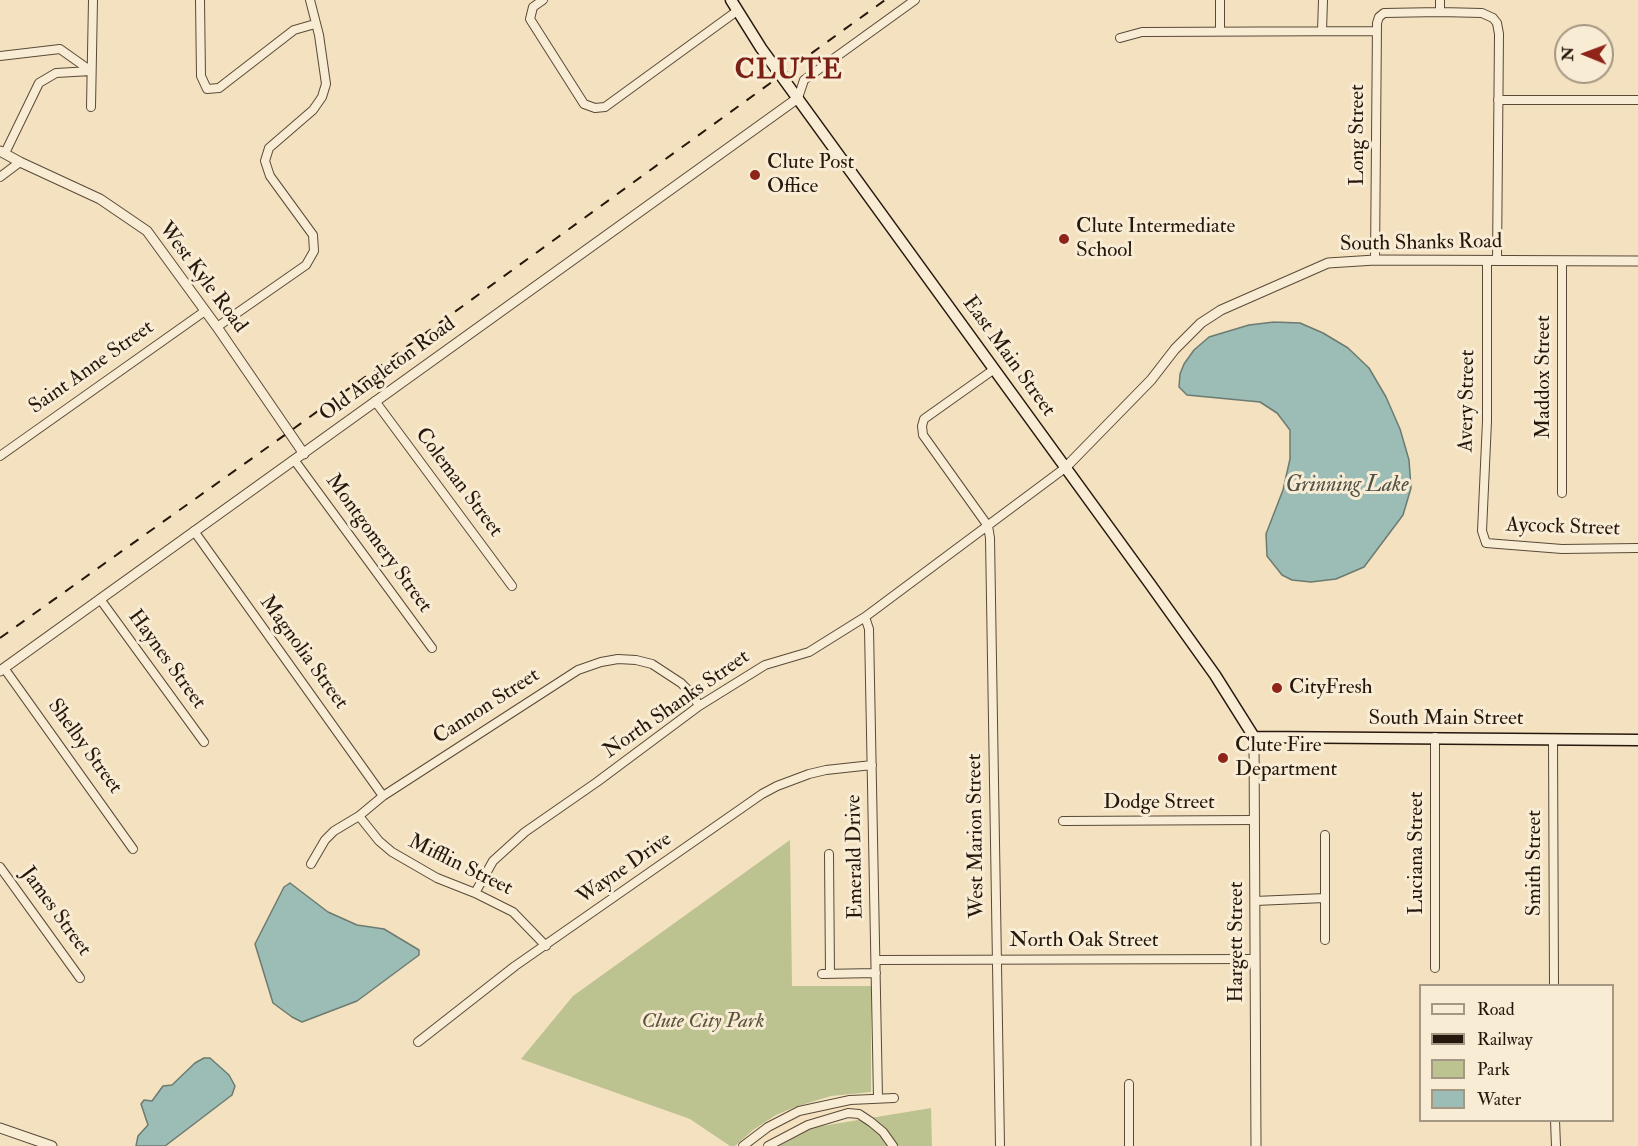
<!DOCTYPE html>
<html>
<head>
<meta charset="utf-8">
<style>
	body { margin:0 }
	#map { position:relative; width:1638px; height:1146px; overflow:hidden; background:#f4e1bf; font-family:"IM FELL Double Pica",serif }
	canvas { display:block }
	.legend { position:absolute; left:1419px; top:984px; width:195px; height:138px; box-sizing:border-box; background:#f8ecd5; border:2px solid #a49784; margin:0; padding:8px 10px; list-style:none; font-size:18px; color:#25170b }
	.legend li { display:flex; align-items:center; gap:12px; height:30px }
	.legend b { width:30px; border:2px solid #a49784 }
	.north { position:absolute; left:1554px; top:24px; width:60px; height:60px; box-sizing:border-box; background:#f8ecd5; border:2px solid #a49784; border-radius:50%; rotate:271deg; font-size:16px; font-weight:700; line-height:24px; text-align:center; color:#25170b }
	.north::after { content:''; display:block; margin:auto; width:21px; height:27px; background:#8f2418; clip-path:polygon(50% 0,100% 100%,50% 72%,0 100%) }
</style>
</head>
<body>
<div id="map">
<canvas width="1638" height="1146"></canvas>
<ul class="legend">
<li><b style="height:8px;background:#f8ecd5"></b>Road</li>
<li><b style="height:8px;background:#25170b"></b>Railway</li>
<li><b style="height:16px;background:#bdc291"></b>Park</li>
<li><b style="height:16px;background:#9cbdb5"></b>Water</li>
</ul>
<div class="north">N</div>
</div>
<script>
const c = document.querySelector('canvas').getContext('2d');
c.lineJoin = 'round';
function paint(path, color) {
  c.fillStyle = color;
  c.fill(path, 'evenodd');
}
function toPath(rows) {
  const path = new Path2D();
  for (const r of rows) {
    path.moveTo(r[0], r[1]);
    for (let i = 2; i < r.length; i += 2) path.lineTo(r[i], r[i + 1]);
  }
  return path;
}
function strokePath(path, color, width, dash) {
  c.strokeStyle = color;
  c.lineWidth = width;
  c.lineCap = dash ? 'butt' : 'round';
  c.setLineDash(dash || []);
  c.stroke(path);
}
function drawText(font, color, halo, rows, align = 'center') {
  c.font = font + ' "IM FELL Double Pica",serif';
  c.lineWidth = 6;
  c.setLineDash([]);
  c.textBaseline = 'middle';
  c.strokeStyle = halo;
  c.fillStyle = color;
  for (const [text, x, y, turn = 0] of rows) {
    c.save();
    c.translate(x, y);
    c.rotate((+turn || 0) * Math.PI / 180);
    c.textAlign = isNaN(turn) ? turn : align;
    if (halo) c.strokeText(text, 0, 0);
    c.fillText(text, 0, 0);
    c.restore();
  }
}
paint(toPath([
	[790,840,792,986,871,986,871,1092,831,1096,795,1107,776,1115,753,1130,735,1146,730,1146,690,1119,521,1059,573,996],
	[931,1108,932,1146,778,1146,798,1130]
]), '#bdc291');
const water = toPath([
	[1274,322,1300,323,1323,333,1348,348,1369,368,1386,397,1400,429,1409,460,1411,488,1403,515,1364,567,1336,579,1311,582,1292,580,1282,575,1267,556,1266,534,1283,490,1290,459,1290,430,1277,413,1260,402,1187,395,1179,387,1180,374,1184,364,1194,350,1209,337,1249,325,1274,322],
	[290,883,328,912,357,925,384,929,419,950,419,955,357,1001,302,1022,292,1017,273,1003,255,944,284,887,290,883],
	[204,1058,210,1058,229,1075,235,1086,232,1095,165,1146,136,1146,138,1136,148,1125,141,1104,144,1100,152,1101,163,1086,172,1085,195,1063,204,1058]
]);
paint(water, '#9cbdb5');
strokePath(water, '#6c7b71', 1.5);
const minor = toPath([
	[200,0,201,76,207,89,219,88,294,30,315,24],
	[543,0,533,7,530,19,584,104,595,108,605,107,737,11],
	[1440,12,1440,0],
	[1220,31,1220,0],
	[1322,31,1323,0],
	[1120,38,1142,32,1377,31],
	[0,56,60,49,91,71],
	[798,98,804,80,915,0],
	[1498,100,1638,100],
	[91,107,93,0],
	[5,153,39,83,56,73,91,71],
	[0,177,20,162],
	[1375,260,1377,23,1379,17,1384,13,1440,12,1482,13,1493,18,1497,23,1499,34,1497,260],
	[1487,260,1487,421,1482,531,1486,543,1562,549,1638,548],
	[217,327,306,265,314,251,313,235,270,176,265,161,269,148,313,110,322,97,326,84,319,35,310,0],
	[993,370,924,419,922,426,923,435,988,526,990,538,1000,1146],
	[375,401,512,586],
	[0,456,205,311],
	[295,461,432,648],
	[1562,493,1562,261],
	[194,531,383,796],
	[100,599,204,742],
	[865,617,869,629,878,1098],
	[4,668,133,849],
	[1553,739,1554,986],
	[359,816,379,841,392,852,437,878,475,893,513,912,546,946],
	[1063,821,1254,820],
	[1325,835,1325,940],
	[829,854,830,974],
	[311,864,325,840,334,831,359,816,383,796,578,670,601,662,618,659,636,660,652,664,681,683,693,695,699,706],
	[0,867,80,978],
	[475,893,493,861,525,832,597,782,699,706,765,665,809,652,865,617,1065,468],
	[1255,901,1325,898],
	[876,960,1255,959],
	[1435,968,1435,737],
	[822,974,876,973],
	[418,1042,515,966,762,794,777,786,809,774,826,770,872,765],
	[1129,1084,1129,1146],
	[1555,1120,1556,1146],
	[743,1146,768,1127,799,1111,850,1100,894,1098],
	[768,1146,808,1125,848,1113,859,1114,871,1122,883,1132,893,1146]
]);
const tertiary = toPath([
	[0,151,20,162,100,199,147,231,217,327,304,454],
	[1065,468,1151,380,1175,349,1201,323,1221,310,1328,263,1375,260,1638,261],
	[0,671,798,98],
	[1254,737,1256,1146],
	[0,1128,52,1146]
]);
const secondary = toPath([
	[731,0,761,48,1150,584,1215,675,1254,737,1638,740]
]);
strokePath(minor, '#594a38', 10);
strokePath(tertiary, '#594a38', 11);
strokePath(secondary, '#25170b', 13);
strokePath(minor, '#f8ecd5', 8);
strokePath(tertiary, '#f8ecd5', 9);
strokePath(secondary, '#f8ecd5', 10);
strokePath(toPath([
	[0,638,289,432,885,0]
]), '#25170b', 2, [10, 10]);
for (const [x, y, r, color] of [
	[755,175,6,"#8f2418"],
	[1064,239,6,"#8f2418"],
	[1277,688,6,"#8f2418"],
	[1223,758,6,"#8f2418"]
]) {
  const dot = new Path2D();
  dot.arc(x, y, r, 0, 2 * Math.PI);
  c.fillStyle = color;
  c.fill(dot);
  strokePath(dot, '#f8ecd5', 2);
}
drawText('21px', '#25170b', '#f8ecd5', [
	["Long Street",1358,135,-90],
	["South Shanks Road",1421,244,-1],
	["West Kyle Road",202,278,53],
	["East Main Street",1008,357,54],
	["Saint Anne Street",92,368,-35],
	["Old Angleton Road",388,370,-36],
	["Maddox Street",1544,377,-90],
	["Avery Street",1468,401,-89],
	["Coleman Street",458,483,53],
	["Aycock Street",1563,528,2],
	["Montgomery Street",378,544,54],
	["Magnolia Street",303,653,54],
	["Haynes Street",166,660,54],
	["North Shanks Street",677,705,-35],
	["Cannon Street",487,707,-33],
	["South Main Street",1446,719],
	["Shelby Street",84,747,54],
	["Dodge Street",1159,803],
	["West Marion Street",977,836,-91],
	["Luciana Street",1417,853,-90],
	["Emerald Drive",856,857,-91],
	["Smith Street",1535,863,-90],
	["Mifflin Street",460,866,26],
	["Wayne Drive",625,869,-35],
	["James Street",55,912,54],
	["North Oak Street",1084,941],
	["Hargett Street",1237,942,-90]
]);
drawText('21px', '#25170b', '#f8ecd5', [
	["Clute Post",767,163],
	["Office",767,187],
	["Clute Intermediate",1076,227],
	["School",1076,251],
	["CityFresh",1289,688],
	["Clute Fire",1235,746],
	["Department",1235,770]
], 'left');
drawText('italic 21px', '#5a533a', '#f8ecd5', [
	["Clute City Park",703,1022]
]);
drawText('italic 22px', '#4f5146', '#f8ecd5', [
	["Grinning Lake",1347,486]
]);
c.letterSpacing = '1.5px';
drawText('bold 27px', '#7a1f14', '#f8ecd5', [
	["CLUTE",789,72]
]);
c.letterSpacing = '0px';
</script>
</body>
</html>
